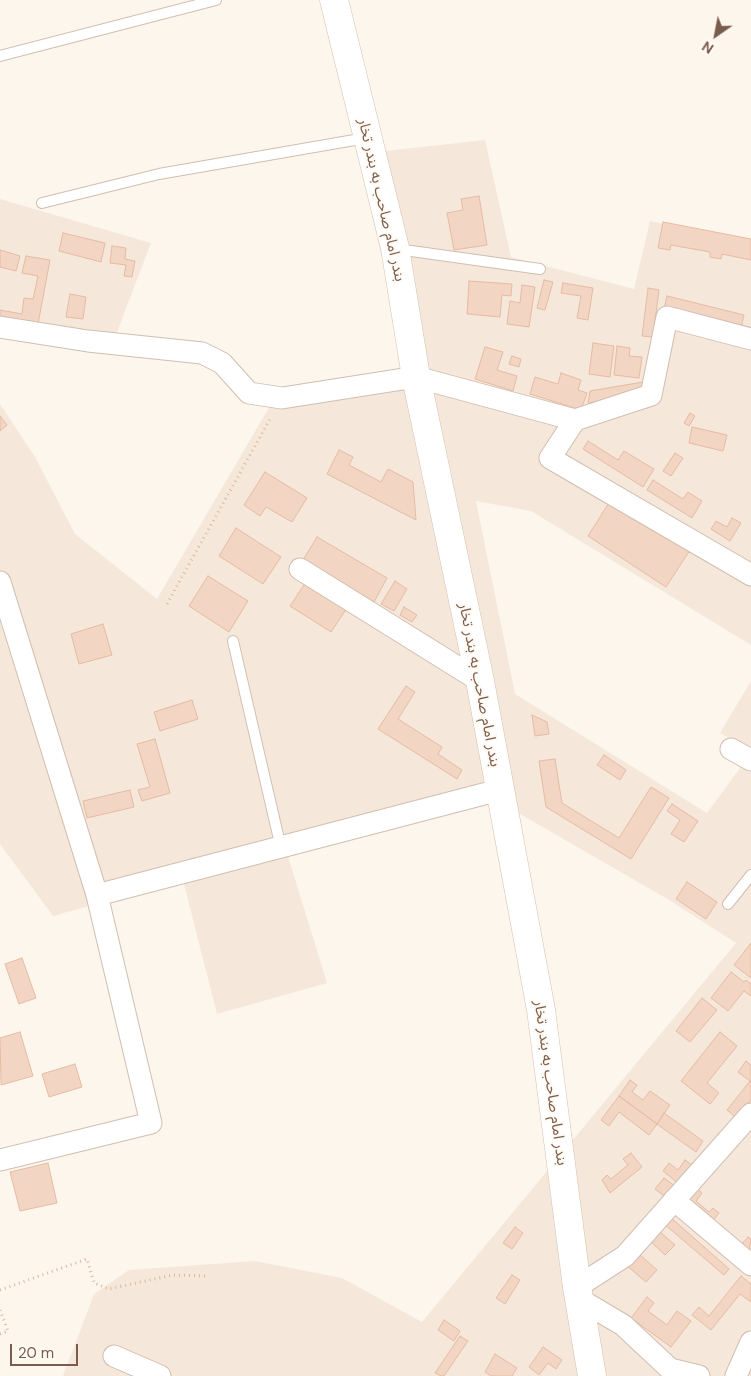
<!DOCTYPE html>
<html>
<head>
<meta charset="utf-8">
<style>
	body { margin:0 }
	#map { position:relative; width:751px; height:1376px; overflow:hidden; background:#fdf6ec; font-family:"DM Sans",sans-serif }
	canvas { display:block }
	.north { position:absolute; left:691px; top:10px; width:50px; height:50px; -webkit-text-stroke:4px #fffaf3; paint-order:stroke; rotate:213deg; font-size:14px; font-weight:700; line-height:20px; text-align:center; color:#7a5c4d }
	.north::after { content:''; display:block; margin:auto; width:18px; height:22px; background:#7a5c4d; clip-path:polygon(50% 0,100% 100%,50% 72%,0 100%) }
	.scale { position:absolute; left:10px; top:1344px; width:68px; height:22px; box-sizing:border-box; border:2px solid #7a5c4d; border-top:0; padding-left:6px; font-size:15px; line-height:18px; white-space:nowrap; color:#7a5c4d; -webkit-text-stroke:4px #fffaf3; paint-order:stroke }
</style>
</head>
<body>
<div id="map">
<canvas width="751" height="1376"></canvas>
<div class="north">N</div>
<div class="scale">20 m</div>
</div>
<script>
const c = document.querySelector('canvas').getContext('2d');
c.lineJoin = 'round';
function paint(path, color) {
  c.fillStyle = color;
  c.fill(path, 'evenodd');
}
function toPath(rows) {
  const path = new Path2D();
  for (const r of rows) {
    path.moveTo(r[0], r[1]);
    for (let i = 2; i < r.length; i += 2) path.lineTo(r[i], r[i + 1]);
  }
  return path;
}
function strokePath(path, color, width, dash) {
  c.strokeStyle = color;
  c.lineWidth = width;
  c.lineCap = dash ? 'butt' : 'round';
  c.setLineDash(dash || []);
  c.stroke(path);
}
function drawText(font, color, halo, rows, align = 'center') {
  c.font = font + ' "DM Sans","Noto Sans Arabic",sans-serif';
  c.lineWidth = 4;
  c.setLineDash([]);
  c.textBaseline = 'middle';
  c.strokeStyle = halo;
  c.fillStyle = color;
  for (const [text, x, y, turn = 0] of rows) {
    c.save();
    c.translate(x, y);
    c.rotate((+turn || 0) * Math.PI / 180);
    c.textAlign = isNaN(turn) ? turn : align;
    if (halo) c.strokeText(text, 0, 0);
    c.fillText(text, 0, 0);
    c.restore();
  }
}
paint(toPath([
	[485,140,511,257,634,289,650,221,751,242,751,645,531,511,476,501,515,694,707,813,751,753,751,1376,63,1376,94,1294,129,1270,255,1261,342,1278,422,1322,736,943,669,900,496,800,287,853,327,983,217,1014,183,880,53,916,0,844,0,404,35,457,75,534,157,599,274,399,410,380,358,154],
	[0,199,151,243,116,335,0,332],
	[751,681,751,751,720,733]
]), '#f5e8da');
const building = toPath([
	[479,196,487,245,454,250,447,213,463,210,461,199,479,196],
	[663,222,751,239,751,260,722,254,721,259,710,257,710,252,671,245,670,250,658,248,663,222],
	[63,233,105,243,101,262,59,251,63,233],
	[112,246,126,248,125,259,135,261,132,277,124,276,126,265,110,263,112,246],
	[0,250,20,256,16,271,0,267,0,250],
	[26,256,50,260,38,324,0,317,0,310,22,314,24,298,33,299,38,276,22,273,26,256],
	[544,280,553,282,545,310,537,308,544,280],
	[469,281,512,284,511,296,502,295,500,317,467,314,469,281],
	[563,283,593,288,588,320,577,318,581,296,561,293,563,283],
	[522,285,535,287,529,327,507,324,510,301,520,303,522,285],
	[648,288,659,290,653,337,642,336,648,288],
	[70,294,86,297,83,319,66,317,70,294],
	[667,296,744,315,741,328,664,309,667,296],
	[593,343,614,346,610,377,589,374,593,343],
	[617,346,630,348,629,356,642,357,639,378,614,375,617,346],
	[485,347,503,352,497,370,517,376,513,391,475,379,485,347],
	[512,356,521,359,519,367,509,364,512,356],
	[561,373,581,380,578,390,587,393,581,410,530,394,535,377,558,384,561,373],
	[643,382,641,394,588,403,590,391,643,382],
	[690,413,695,416,689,426,684,423,690,413],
	[0,416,7,425,0,431,0,416],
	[692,427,727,435,723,451,689,443,692,427],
	[588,441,618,460,624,451,654,469,643,487,583,449,588,441],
	[339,450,353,457,349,465,381,482,388,469,413,482,416,520,327,474,339,450],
	[675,453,683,458,671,476,663,471,675,453],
	[265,472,307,498,292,522,266,507,260,516,244,505,265,472],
	[653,480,683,499,688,492,702,501,692,518,647,490,653,480],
	[614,495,692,547,666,587,588,536,614,495],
	[732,518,741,523,730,541,711,529,716,521,727,527,732,518],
	[236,528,281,557,263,584,219,556,236,528],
	[317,537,387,578,374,602,303,560,317,537],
	[208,576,248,601,229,632,189,606,208,576],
	[308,579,349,605,331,632,290,606,308,579],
	[395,581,407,589,394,611,381,604,395,581],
	[404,607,417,615,412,622,400,615,404,607],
	[103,624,112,655,79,664,71,634,103,624],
	[406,686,415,692,398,719,442,747,438,754,462,770,457,779,378,729,406,686],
	[192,700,198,719,160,731,154,712,192,700],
	[532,715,547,722,549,734,535,736,532,715],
	[155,739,170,793,142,801,138,790,150,787,137,744,155,739],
	[604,755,626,770,620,780,597,765,604,755],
	[555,759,562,803,619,838,651,787,669,798,631,859,546,807,539,761,555,759],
	[130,790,134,807,87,818,83,801,130,790],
	[672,804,698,821,684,842,671,834,680,820,667,811,672,804],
	[687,882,717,902,706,919,676,899,687,882],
	[751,943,751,978,734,965,751,943],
	[22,958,36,998,19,1004,5,964,22,958],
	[731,972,744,982,746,980,751,984,751,996,744,991,728,1011,711,998,731,972],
	[702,998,717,1010,690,1042,676,1031,702,998],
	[20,1032,33,1076,1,1085,0,1038,20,1032],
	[720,1032,737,1046,707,1083,719,1093,710,1104,681,1081,720,1032],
	[746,1061,751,1065,751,1100,737,1118,727,1110,750,1081,738,1072,746,1061],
	[75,1064,82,1087,49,1097,42,1074,75,1064],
	[630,1080,637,1085,632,1092,643,1100,650,1091,670,1105,657,1124,619,1096,630,1080],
	[619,1096,657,1124,649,1135,619,1112,609,1126,601,1120,619,1096],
	[664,1113,703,1141,696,1152,657,1124,664,1113],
	[631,1153,642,1167,610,1193,602,1180,607,1175,611,1179,628,1165,623,1159,631,1153],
	[685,1160,693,1166,679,1184,663,1171,669,1163,678,1170,685,1160],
	[48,1163,57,1203,20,1211,10,1172,48,1163],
	[664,1178,675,1186,667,1198,655,1189,664,1178],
	[695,1187,702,1193,696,1201,709,1212,713,1208,719,1213,711,1223,683,1201,695,1187],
	[669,1216,729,1269,724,1275,663,1223,669,1216],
	[515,1227,523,1233,512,1249,503,1243,515,1227],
	[659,1231,675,1245,665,1255,650,1241,659,1231],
	[748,1237,751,1239,749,1253,740,1246,748,1237],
	[638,1253,657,1270,646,1282,626,1265,638,1253],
	[512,1275,520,1280,505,1304,496,1298,512,1275],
	[741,1276,751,1284,751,1302,740,1294,711,1330,692,1315,699,1307,709,1316,741,1276],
	[647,1297,654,1303,648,1311,667,1325,677,1311,691,1321,671,1347,631,1318,647,1297],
	[444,1320,460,1331,454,1341,438,1330,444,1320],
	[460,1336,468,1341,444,1376,441,1376,435,1373,460,1336],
	[543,1347,562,1360,556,1369,548,1363,539,1375,529,1367,543,1347],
	[495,1354,517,1368,512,1376,491,1376,485,1372,495,1354]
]);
paint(building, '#f3d5c3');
strokePath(building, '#e6bba3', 1);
const lane = toPath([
	[0,56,216,0],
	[42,203,159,174,366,138],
	[397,249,540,269],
	[233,641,281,848],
	[728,904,751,875]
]);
const street = toPath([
	[0,327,88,341,202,353,222,363,249,393,282,398,416,377,575,420,651,395,667,317,751,339],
	[575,420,550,458,751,575],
	[300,569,480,681],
	[0,582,97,895,151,1123,0,1160],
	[731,749,751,760],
	[97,895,499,790],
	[674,1200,751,1265],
	[577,1287,625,1256,751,1114],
	[579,1299,623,1325,670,1369,699,1376],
	[114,1356,160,1376],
	[736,1376,751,1342]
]);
const secondary = toPath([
	[334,0,395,248,416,377,480,681,541,1010,577,1287,592,1376]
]);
strokePath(lane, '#d1beb0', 12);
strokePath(street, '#d1beb0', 23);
strokePath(secondary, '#d6c0b0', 29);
strokePath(toPath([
	[167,604,270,419],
	[0,1290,87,1259,94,1283,109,1289,173,1275,207,1276],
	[0,1310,8,1331,0,1334]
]), '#d9b8a5', 3, [1, 4]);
strokePath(lane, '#fff', 10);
strokePath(street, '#fff', 21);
strokePath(secondary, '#fff', 28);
drawText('15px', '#7a5c4d', '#fffaf3', [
	["بندر امام صاحب به بندر تخار",381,200,77],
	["بندر امام صاحب به بندر تخار",479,685,79],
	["بندر امام صاحب به بندر تخار",550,1083,82]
]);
</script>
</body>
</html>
